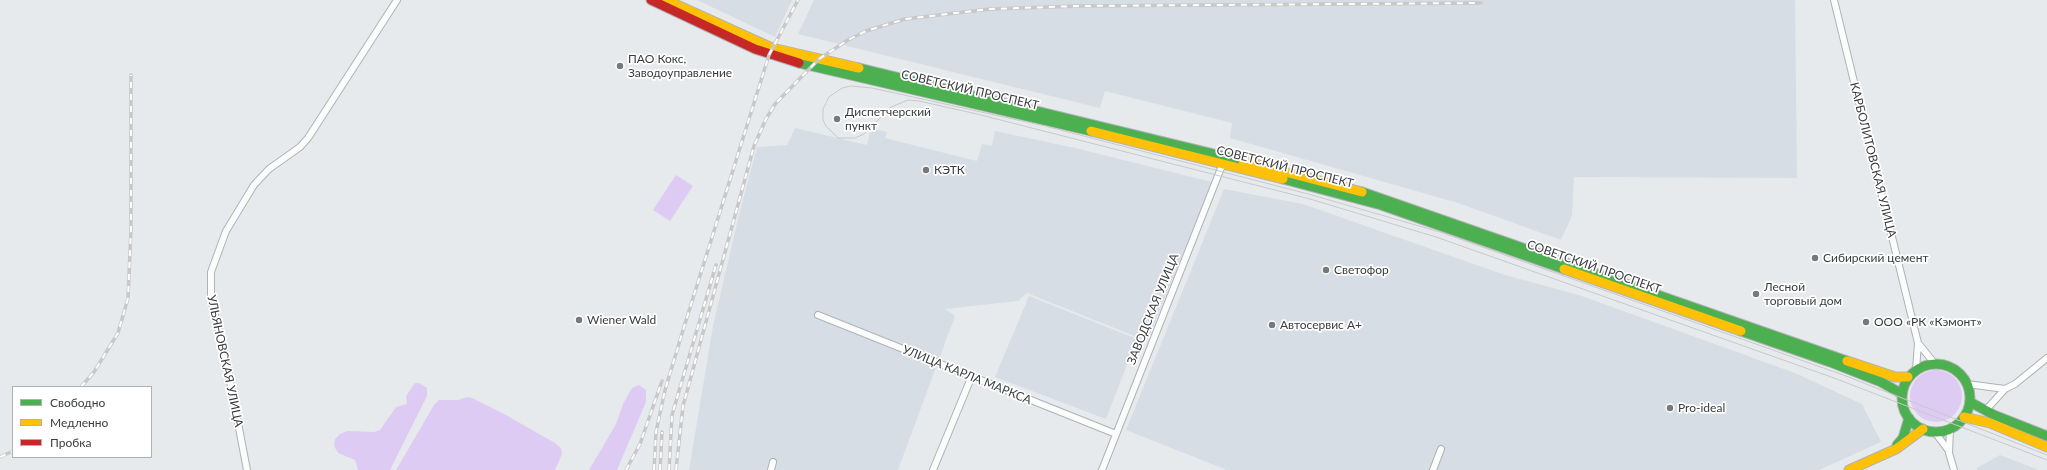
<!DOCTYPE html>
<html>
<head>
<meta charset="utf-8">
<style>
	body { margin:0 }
	#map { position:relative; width:2047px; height:470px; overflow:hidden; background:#e7eaed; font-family:Lato,sans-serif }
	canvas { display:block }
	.legend { position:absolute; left:12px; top:386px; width:140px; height:72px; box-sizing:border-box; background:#fff; border:1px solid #b0b1b2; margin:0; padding:5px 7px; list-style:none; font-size:12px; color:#3a3c3f }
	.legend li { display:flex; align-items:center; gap:8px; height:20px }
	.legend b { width:20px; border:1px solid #b0b1b2 }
</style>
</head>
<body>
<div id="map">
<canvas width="2047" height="470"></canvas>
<ul class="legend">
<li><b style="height:5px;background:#4caf50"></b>Свободно</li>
<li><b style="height:5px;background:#ffc107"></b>Медленно</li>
<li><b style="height:5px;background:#c62828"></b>Пробка</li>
</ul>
</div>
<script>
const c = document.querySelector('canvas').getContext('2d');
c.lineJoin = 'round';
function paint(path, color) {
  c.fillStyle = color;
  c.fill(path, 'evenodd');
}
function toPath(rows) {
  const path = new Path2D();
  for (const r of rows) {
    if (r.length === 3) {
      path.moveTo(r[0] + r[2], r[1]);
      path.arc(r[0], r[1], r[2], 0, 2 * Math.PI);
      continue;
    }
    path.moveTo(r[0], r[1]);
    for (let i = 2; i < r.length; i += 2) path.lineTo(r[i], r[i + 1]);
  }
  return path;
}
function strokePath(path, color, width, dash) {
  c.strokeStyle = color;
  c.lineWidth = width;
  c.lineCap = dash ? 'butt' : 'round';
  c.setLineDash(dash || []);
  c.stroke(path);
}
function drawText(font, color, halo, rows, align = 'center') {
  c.font = font + ' Lato,sans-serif';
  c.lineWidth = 3.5;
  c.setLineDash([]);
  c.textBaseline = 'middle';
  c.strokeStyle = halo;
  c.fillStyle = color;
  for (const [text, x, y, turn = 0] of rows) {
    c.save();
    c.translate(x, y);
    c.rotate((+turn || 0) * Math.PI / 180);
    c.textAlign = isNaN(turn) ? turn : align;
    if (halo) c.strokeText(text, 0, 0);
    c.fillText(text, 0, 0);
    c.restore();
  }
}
paint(toPath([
	[697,0,792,0,775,37],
	[814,0,1795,0,1797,178,1574,177,1572,216,1561,240,1458,203,1230,138,1232,123,1105,91,1100,108,798,34],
	[795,128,867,145,871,128,887,132,885,138,977,161,982,144,992,146,995,131,1075,148,1212,182,1147,341,1027,293,1018,301,945,309,955,316,898,470,689,470,713,326,739,215,757,147,787,145],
	[1224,189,1303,204,1505,275,1579,295,1795,373,1862,404,1881,442,1819,470,1227,470,1126,430],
	[1029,296,1137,339,1106,419,995,377],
	[2000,455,2039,470,1977,470,1977,468]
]), '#d6dde5');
paint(toPath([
	[676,175,693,186,670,221,653,210],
	[1936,396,26],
	[415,383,419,383,427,388,427,396,390,470,358,470,355,460,338,453,334,446,335,439,340,434,347,431,374,432,380,430,396,407,407,404,406,396],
	[639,385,646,390,646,402,617,470,589,470,616,424,623,404,632,388],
	[467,397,472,398,504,414,555,443,561,448,562,454,555,470,396,470,434,405,439,400,458,400]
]), '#decbf3');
const street = toPath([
	[1834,0,1918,343,1916,370],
	[818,315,1116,434],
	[1918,343,1935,364],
	[1967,384,2005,389],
	[1985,411,2005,389,2015,384,2047,358],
	[1950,429,1949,453,1954,470],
	[1934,431,1949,451],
	[247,470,226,360,211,299,211,272,226,231,254,185,269,169,300,147,308,138,397,0],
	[771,470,773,462],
	[933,470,971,378],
	[1102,470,1223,163],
	[1433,470,1441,449]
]);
const fast = toPath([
	[799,63,1091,131],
	[859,68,1243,161],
	[1283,179,1381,205,1564,269],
	[1362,192,1847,361],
	[1741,331,1830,362,1881,382,1902,394],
	[1936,398,34],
	[1970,402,1994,415,2047,436],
	[1897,445,1903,438,1909,418]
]);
const slow = toPath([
	[666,0,772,48,859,68],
	[1091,131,1283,179],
	[1243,161,1362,192],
	[1564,269,1741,331],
	[1847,361,1895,377,1908,377],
	[1964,417,1990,423,2047,447],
	[1849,470,1896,449,1923,429]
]);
const jam = toPath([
	[651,0,755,49,799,63]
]);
strokePath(street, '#b0b2b5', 8);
strokePath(fast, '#b0b2b5', 11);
strokePath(slow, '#b0b2b5', 11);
strokePath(jam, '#b0b2b5', 11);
strokePath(street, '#fbfcfc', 6);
strokePath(fast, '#4caf50', 9);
strokePath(slow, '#ffc107', 9);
strokePath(jam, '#c62828', 9);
strokePath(toPath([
	[2047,455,1846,376,1440,232,1312,195,1045,126,872,88,851,86,842,88,829,97,823,109,823,120,826,126,838,138,855,138,864,134,891,107,908,100,919,101,977,114,1310,199,1436,237,1834,378,2047,460]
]), '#c8c8c9', 1);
const rail = toPath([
	[81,387,94,372,118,333,128,298,131,229,131,75],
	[0,457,13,451],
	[626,470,640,444,662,381],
	[654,470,656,432,665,390,684,327,769,55,798,0],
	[660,470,662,432],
	[669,470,672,415,716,265],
	[676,470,683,406,754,146,766,119,775,104,819,59,848,40,866,31,905,19,990,9,1079,6,1481,3]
]);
strokePath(rail, '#c8c8c9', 3.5);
strokePath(rail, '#fff', 2, [6]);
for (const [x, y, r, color] of [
	[620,66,4,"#77797c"],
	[837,119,4,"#77797c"],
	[926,170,4,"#77797c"],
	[1815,258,4,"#77797c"],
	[1326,270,4,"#77797c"],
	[1756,294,4,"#77797c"],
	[579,320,4,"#77797c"],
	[1866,322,4,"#77797c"],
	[1272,325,4,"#77797c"],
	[1670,408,4,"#77797c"]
]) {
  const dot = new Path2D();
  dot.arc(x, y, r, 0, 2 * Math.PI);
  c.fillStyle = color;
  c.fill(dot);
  strokePath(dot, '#fff', 1.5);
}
drawText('12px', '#3a3c3f', '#fff', [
	["ПАО Кокс,",628,59],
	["Заводоуправление",628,73],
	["Диспетчерский",845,112],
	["пункт",845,126],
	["КЭТК",934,170],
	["Сибирский цемент",1823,258],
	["Светофор",1334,270],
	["Лесной",1764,287],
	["торговый дом",1764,301],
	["Wiener Wald",587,320],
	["ООО «РК «Кэмонт»",1874,322],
	["Автосервис А+",1280,325],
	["Pro-ideal",1678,408]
], 'left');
drawText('12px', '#3a3c3f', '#fff', [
	["СОВЕТСКИЙ ПРОСПЕКТ",970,90,13],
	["КАРБОЛИТОВСКАЯ УЛИЦА",1873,160,76],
	["СОВЕТСКИЙ ПРОСПЕКТ",1285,167,14],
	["СОВЕТСКИЙ ПРОСПЕКТ",1594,267,19],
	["ЗАВОДСКАЯ УЛИЦА",1153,309,-68],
	["УЛЬЯНОВСКАЯ УЛИЦА",225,361,78],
	["УЛИЦА КАРЛА МАРКСА",967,375,22]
]);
</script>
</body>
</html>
